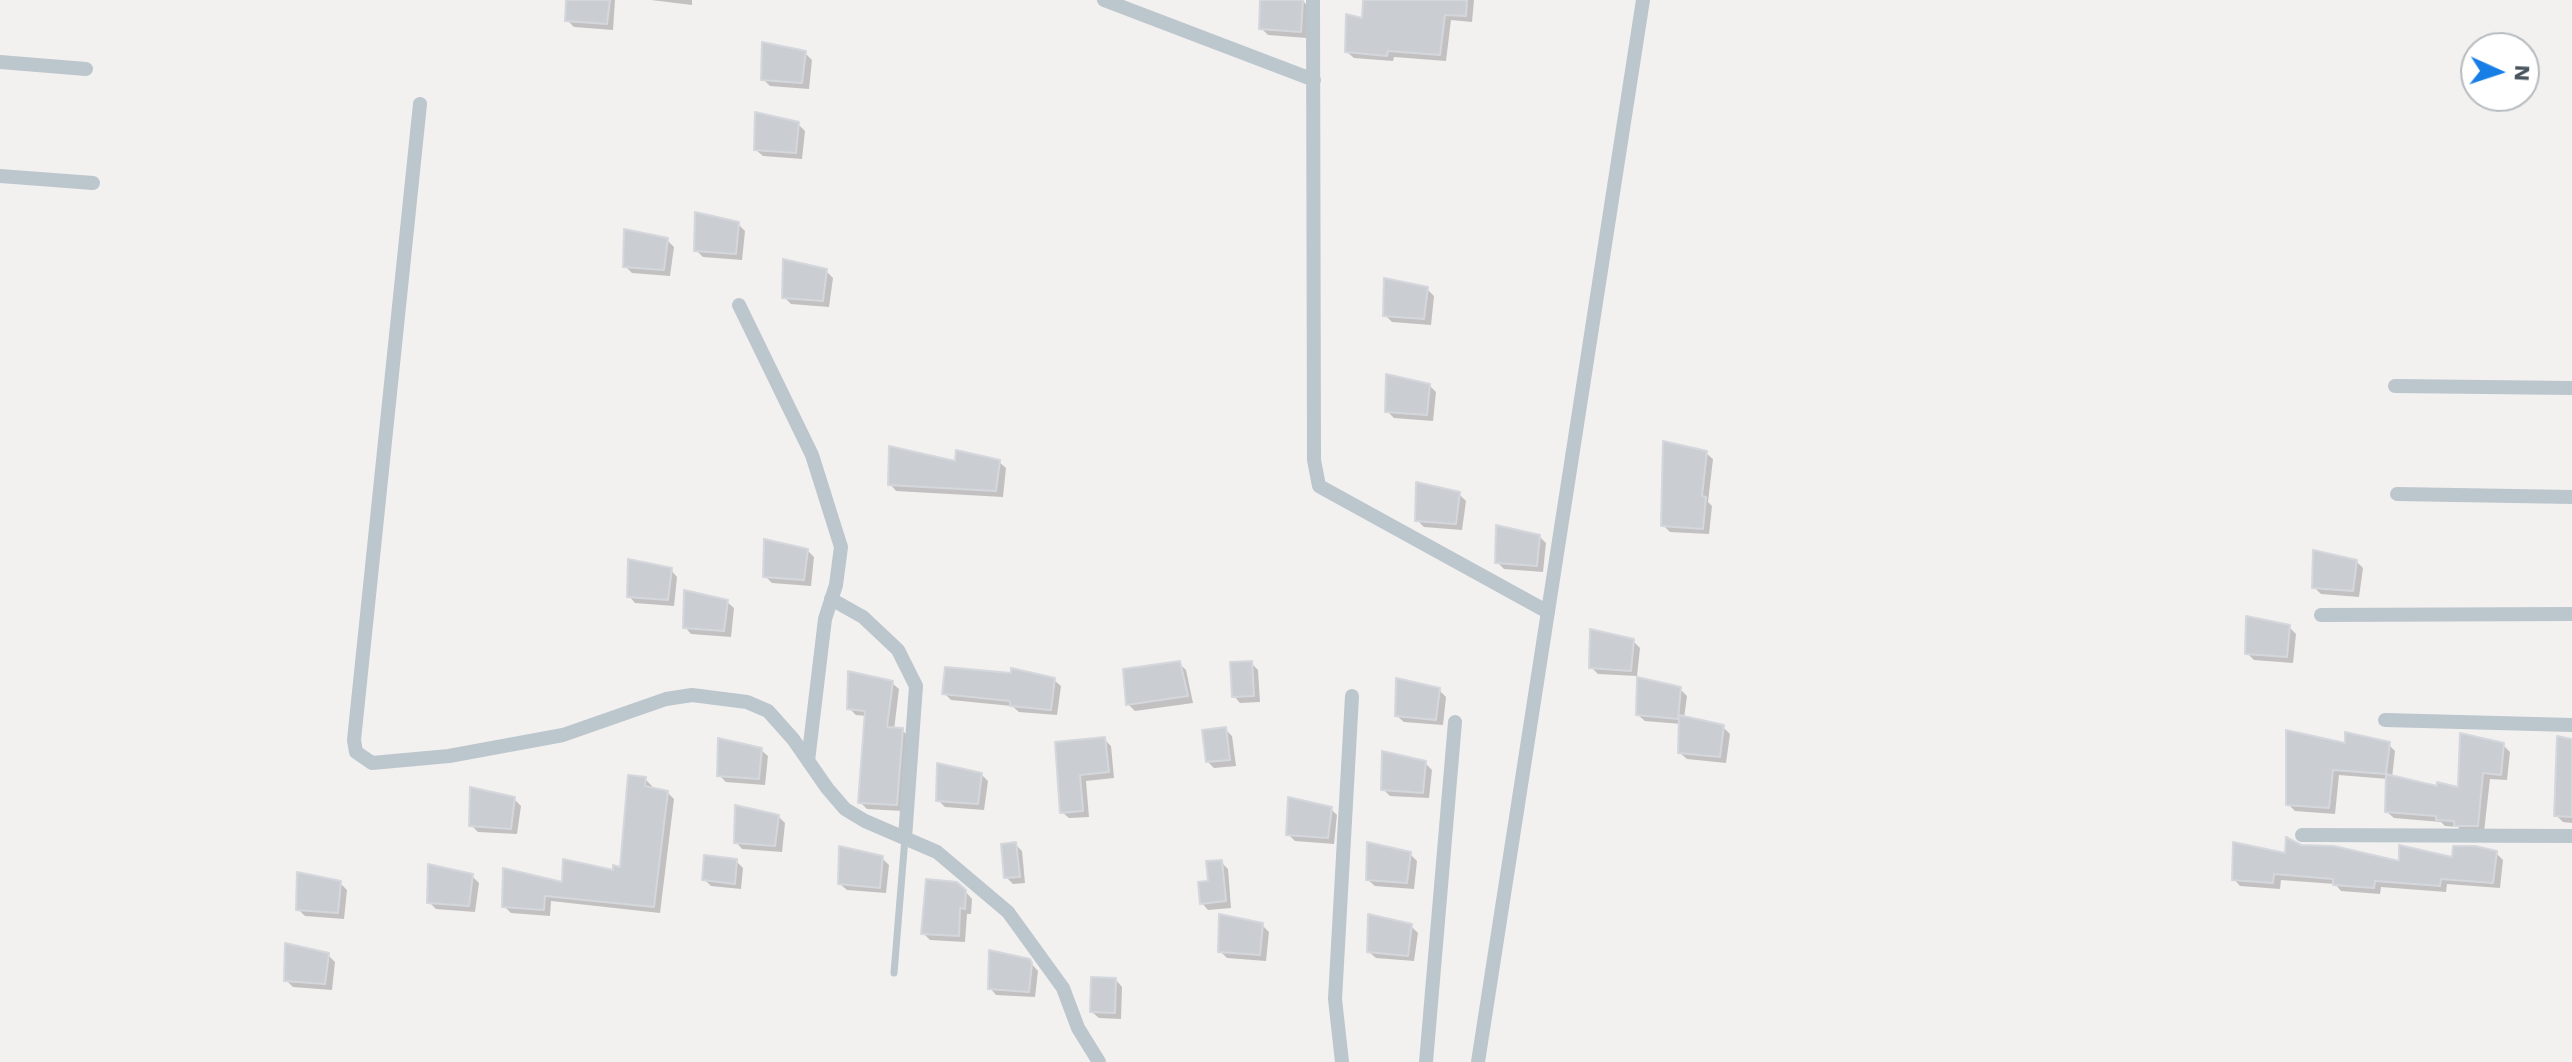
<!DOCTYPE html>
<html>
<head>
<meta charset="utf-8">
<style>
	body { margin:0 }
	#map { position:relative; width:2572px; height:1062px; overflow:hidden; background:#f3f0f0; font-family:"Work Sans",sans-serif }
	canvas { display:block }
	.north { position:absolute; left:2460px; top:32px; width:80px; height:80px; box-sizing:border-box; background:#fff; border:2px solid #b6bbbf; border-radius:50%; rotate:93deg; font-size:22px; font-weight:700; line-height:32px; text-align:center; color:#48555e }
	.north::after { content:''; display:block; margin:auto; width:28px; height:36px; background:#177ee6; clip-path:polygon(50% 0,100% 100%,50% 72%,0 100%) }
</style>
</head>
<body>
<div id="map">
<canvas width="2572" height="1062"></canvas>
<div class="north">N</div>
</div>
<script>
const c = document.querySelector('canvas').getContext('2d');
c.lineJoin = 'round';
function paint(path, color) {
  c.fillStyle = color;
  c.fill(path, 'evenodd');
}
function toPath(rows) {
  const path = new Path2D();
  for (const r of rows) {
    path.moveTo(r[0], r[1]);
    for (let i = 2; i < r.length; i += 2) path.lineTo(r[i], r[i + 1]);
  }
  return path;
}
function strokePath(path, color, width, dash) {
  c.strokeStyle = color;
  c.lineWidth = width;
  c.lineCap = dash ? 'butt' : 'round';
  c.setLineDash(dash || []);
  c.stroke(path);
}
paint(toPath([
	[568,0,615,0,613,30,574,27,567,20],
	[651,0,692,0,692,5],
	[1262,0,1303,0,1309,9,1307,38,1268,35,1261,28],
	[1365,0,1474,0,1472,22,1451,20,1446,61,1394,57,1393,61,1354,58,1347,52,1364,20],
	[805,53,812,60,809,89,770,86,763,79],
	[798,124,805,131,802,159,763,156,756,150],
	[738,224,745,231,742,260,703,257,696,250],
	[667,240,674,247,670,276,632,273,625,266],
	[826,271,833,278,829,307,791,304,784,297],
	[1427,289,1434,296,1431,325,1392,322,1385,315],
	[1429,385,1436,392,1433,421,1394,418,1387,411],
	[1706,453,1713,459,1708,502,1712,506,1709,534,1670,532,1663,525],
	[999,462,1006,468,1003,497,896,491,890,484],
	[1459,494,1466,501,1462,530,1424,527,1417,520],
	[1539,536,1546,543,1543,572,1504,569,1497,562],
	[807,550,814,557,811,586,772,583,765,576],
	[2356,561,2363,568,2359,597,2321,594,2314,587],
	[671,570,677,577,674,606,635,603,629,596],
	[727,602,734,608,731,637,691,634,685,627],
	[2289,627,2296,634,2293,663,2254,660,2247,653],
	[1633,641,1640,648,1637,676,1598,674,1591,667],
	[1179,663,1186,670,1193,703,1135,711,1128,704],
	[1251,663,1258,670,1260,702,1240,703,1234,696],
	[1054,680,1061,686,1057,715,1019,712,1012,706,951,700,944,693],
	[892,683,899,689,894,730,902,730,909,737,903,811,867,809,860,802,867,716,856,715,849,708],
	[1680,689,1687,696,1684,718,1723,727,1730,734,1726,763,1687,759,1680,753,1681,724,1645,721,1638,715],
	[1439,690,1446,697,1443,725,1404,722,1397,716],
	[1225,729,1232,736,1236,766,1214,768,1208,762],
	[1104,739,1111,746,1114,778,1086,781,1089,817,1069,818,1062,812,1057,743],
	[2572,741,2572,823,2563,822,2556,815],
	[2388,744,2395,751,2392,778,2439,788,2460,789,2503,745,2510,752,2507,780,2490,779,2484,832,2462,832,2458,827,2445,826,2441,822,2394,818,2387,812,2388,779,2339,775,2335,814,2295,811,2288,804,2347,745],
	[761,750,768,756,765,785,726,782,719,775],
	[1425,763,1432,770,1429,798,1390,796,1383,789],
	[981,774,988,781,984,810,945,807,938,800],
	[645,779,652,786,651,789,667,792,674,799,660,913,551,901,550,916,511,913,504,906,564,884,622,869],
	[514,799,521,806,517,834,478,832,471,825],
	[1330,808,1337,815,1334,844,1295,841,1288,834],
	[778,816,785,823,782,852,742,849,736,842],
	[1015,844,1022,851,1025,883,1013,884,1006,877],
	[2301,847,2401,863,2496,853,2503,860,2500,888,2447,884,2446,892,2381,887,2380,894,2341,891,2335,884,2281,880,2280,889,2240,886,2234,879,2287,856],
	[1410,854,1417,861,1414,889,1375,886,1368,880],
	[882,858,889,865,886,893,847,890,840,884],
	[736,861,743,868,741,889,711,886,704,879],
	[1221,862,1228,869,1231,908,1208,910,1202,903],
	[472,876,479,883,475,912,436,909,429,902],
	[340,883,347,890,344,919,305,916,298,909],
	[965,891,972,899,971,914,967,914,965,942,930,940,923,933],
	[1262,925,1269,932,1266,961,1227,958,1220,951],
	[1411,926,1418,933,1414,961,1376,958,1369,952],
	[328,955,335,962,332,990,293,987,286,980],
	[1029,961,1038,971,1035,997,996,995,990,988],
	[1116,980,1122,987,1121,1019,1099,1018,1092,1012]
]), '#0003');
const building = toPath([
	[566,0,610,0,607,24,565,21,566,0],
	[1260,0,1303,0,1301,32,1259,29,1260,0],
	[1363,0,1467,0,1466,16,1445,15,1440,55,1388,51,1387,56,1345,52,1346,14,1362,18,1363,0],
	[762,42,806,51,802,83,761,80,762,42],
	[755,112,799,122,796,153,754,150,755,112],
	[695,212,739,222,736,254,694,251,695,212],
	[624,229,668,238,664,270,623,267,624,229],
	[783,259,827,269,823,301,782,298,783,259],
	[1384,278,1428,287,1424,319,1383,316,1384,278],
	[1386,374,1430,384,1427,415,1385,412,1386,374],
	[1663,441,1707,451,1702,496,1706,497,1703,529,1661,526,1663,441],
	[889,446,955,461,956,450,1000,460,996,491,888,485,889,446],
	[1416,482,1460,492,1456,524,1415,521,1416,482],
	[1496,525,1540,535,1537,566,1495,563,1496,525],
	[764,539,808,549,804,580,763,577,764,539],
	[2313,550,2357,560,2353,591,2312,588,2313,550],
	[628,559,672,568,668,600,627,597,628,559],
	[684,590,728,600,724,631,683,628,684,590],
	[2246,616,2290,625,2287,657,2245,654,2246,616],
	[1590,629,1634,639,1631,671,1589,668,1590,629],
	[1180,661,1188,696,1126,705,1123,669,1180,661],
	[1252,661,1254,696,1232,697,1230,662,1252,661],
	[945,667,1011,673,1011,668,1055,678,1051,710,1010,706,1010,701,942,694,945,667],
	[848,671,893,681,887,727,903,728,897,805,858,803,865,711,847,709,848,671],
	[1637,677,1681,687,1678,719,1636,715,1637,677],
	[1396,678,1440,688,1436,720,1395,716,1396,678],
	[1679,715,1724,725,1720,757,1678,753,1679,715],
	[1226,727,1230,760,1206,762,1202,730,1226,727],
	[2286,730,2345,743,2345,732,2390,742,2386,774,2333,770,2329,808,2286,805,2286,730],
	[2460,733,2504,743,2501,775,2483,773,2478,826,2454,826,2454,821,2436,820,2436,816,2385,812,2386,774,2437,786,2437,782,2458,787,2460,733],
	[2557,736,2572,739,2572,817,2554,816,2557,736],
	[1105,737,1109,772,1080,775,1083,811,1060,813,1055,742,1105,737],
	[718,738,762,748,759,779,717,776,718,738],
	[1382,751,1426,761,1423,793,1381,790,1382,751],
	[937,763,982,773,978,804,936,801,937,763],
	[628,775,646,777,645,786,668,791,654,907,545,896,544,910,502,907,503,868,562,882,563,859,613,870,613,865,620,867,628,775],
	[470,787,515,797,511,829,469,826,470,787],
	[1288,797,1332,807,1328,838,1286,835,1288,797],
	[735,805,779,815,775,846,734,843,735,805],
	[2286,837,2301,845,2334,846,2399,861,2399,845,2452,857,2453,846,2475,846,2497,851,2493,883,2441,879,2440,886,2375,881,2374,888,2333,885,2333,879,2274,874,2273,883,2232,880,2233,842,2285,853,2286,837],
	[1016,842,1020,877,1004,878,1001,844,1016,842],
	[1367,842,1411,852,1407,883,1366,880,1367,842],
	[839,846,883,856,880,888,838,884,839,846],
	[704,855,737,859,735,884,702,880,704,855],
	[1222,860,1226,901,1200,904,1198,882,1208,881,1206,861,1222,860],
	[428,864,473,874,469,906,427,903,428,864],
	[297,872,341,881,338,913,296,910,297,872],
	[926,879,957,882,966,890,965,909,960,908,959,936,921,934,926,879],
	[1219,914,1263,923,1260,955,1218,952,1219,914],
	[1368,914,1412,924,1408,956,1367,952,1368,914],
	[285,943,329,953,325,984,284,981,285,943],
	[989,950,1030,959,1032,963,1029,992,988,989,989,950],
	[1091,977,1116,978,1115,1013,1090,1012,1091,977]
]);
paint(building, '#caced3');
strokePath(building, '#d4d7dc', 2);
strokePath(toPath([
	[894,973,905,838]
]), '#bcc6cd', 7);
strokePath(toPath([
	[1104,0,1314,80],
	[1313,0,1314,460,1319,486,1548,612],
	[0,62,86,69],
	[420,104,354,740,356,752,372,763,449,756,563,735,666,699,692,695,747,702,768,711,793,739,827,788,845,809,865,821,937,852,1008,912,1063,988,1078,1028,1099,1062],
	[0,176,93,183],
	[739,305,812,455,841,547,836,585,825,619,808,761],
	[2395,386,2572,388],
	[2397,494,2572,497],
	[831,599,863,617,898,650,916,686,905,838],
	[2321,615,2572,614],
	[2385,720,2572,725],
	[2302,835,2572,836],
	[1342,1062,1335,999,1352,696],
	[1426,1062,1455,722],
	[1478,1062,1643,0]
]), '#bcc6cd', 14);
</script>
</body>
</html>
